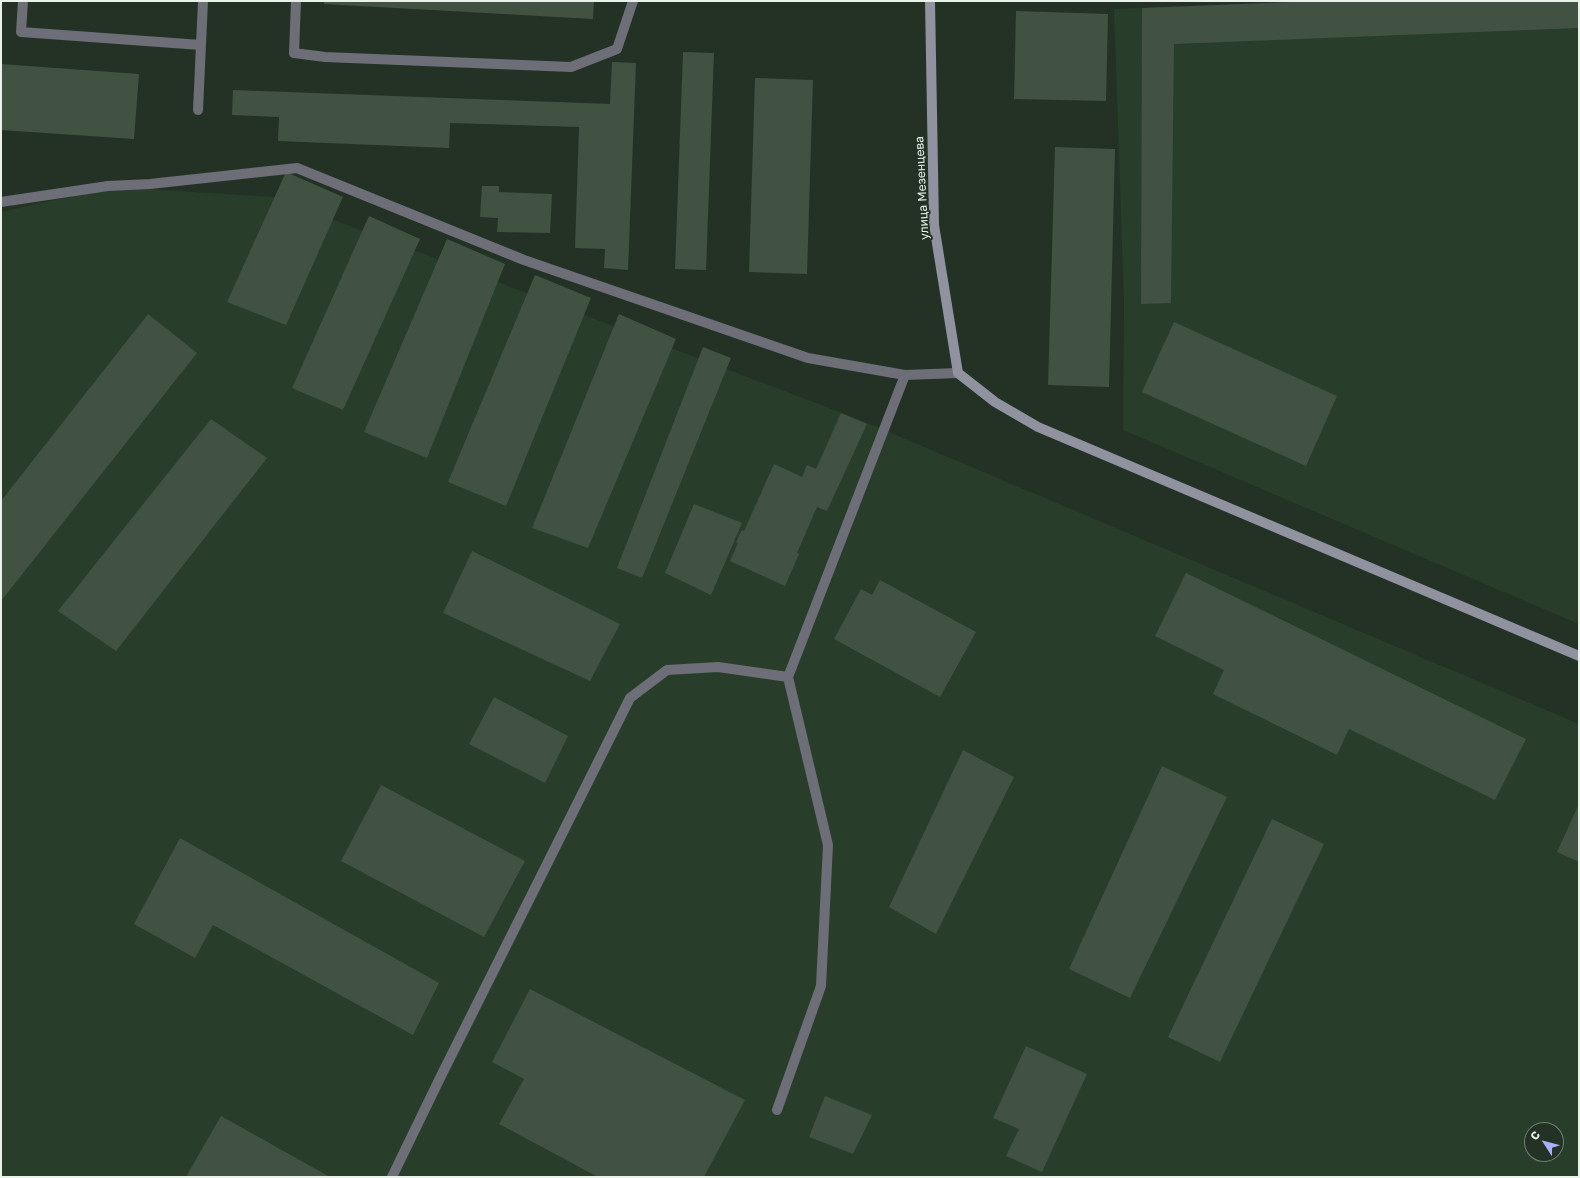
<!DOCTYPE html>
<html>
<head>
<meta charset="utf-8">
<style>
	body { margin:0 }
	#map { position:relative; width:1580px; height:1178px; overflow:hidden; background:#233225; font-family:"Golos Text",sans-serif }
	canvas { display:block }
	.frame { position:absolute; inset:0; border:2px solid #e8f2e9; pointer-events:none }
	.north { position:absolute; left:1524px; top:1122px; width:40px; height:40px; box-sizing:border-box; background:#233225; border:1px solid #727f73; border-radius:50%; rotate:306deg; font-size:11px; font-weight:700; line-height:16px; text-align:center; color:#e8f2e9 }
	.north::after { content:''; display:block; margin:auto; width:14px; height:18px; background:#aab0fb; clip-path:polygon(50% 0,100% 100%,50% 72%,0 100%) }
</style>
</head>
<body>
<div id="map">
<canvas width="1580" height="1178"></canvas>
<div class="frame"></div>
<div class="north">С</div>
</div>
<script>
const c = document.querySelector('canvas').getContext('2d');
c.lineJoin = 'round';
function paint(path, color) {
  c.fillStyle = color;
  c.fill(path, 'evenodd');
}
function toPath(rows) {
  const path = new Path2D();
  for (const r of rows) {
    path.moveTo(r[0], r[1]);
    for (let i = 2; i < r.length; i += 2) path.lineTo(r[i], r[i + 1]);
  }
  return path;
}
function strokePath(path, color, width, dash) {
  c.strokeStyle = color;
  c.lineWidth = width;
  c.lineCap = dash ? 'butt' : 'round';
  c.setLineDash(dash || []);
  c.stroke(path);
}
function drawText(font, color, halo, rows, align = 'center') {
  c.font = font + ' "Golos Text",sans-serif';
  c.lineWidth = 4;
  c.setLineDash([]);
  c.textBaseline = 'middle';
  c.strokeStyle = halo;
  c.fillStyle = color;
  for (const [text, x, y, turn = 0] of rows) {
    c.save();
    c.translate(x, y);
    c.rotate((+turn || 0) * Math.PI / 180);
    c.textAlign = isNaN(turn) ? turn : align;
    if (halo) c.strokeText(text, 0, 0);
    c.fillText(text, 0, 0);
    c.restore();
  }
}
paint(toPath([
	[1318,1,1579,1,1579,624,1123,430,1124,303,1114,9],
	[113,187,274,197,858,419,1579,724,1579,1177,1,1177,1,212],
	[1532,1130,1556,1130,1556,1154,1532,1154]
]), '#293d2b');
paint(toPath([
	[324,1,594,1,593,19,324,4],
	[1315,1,1579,1,1579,28,1174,44,1171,303,1141,304,1142,8],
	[1016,11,1108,14,1106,101,1014,99],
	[683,52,714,53,706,270,675,269],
	[612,62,636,63,628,270,604,268,605,249,575,248,579,127,450,123,449,148,278,141,279,117,232,115,233,90,610,104],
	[1,64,139,74,134,139,1,130],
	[755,78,813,80,807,274,749,272],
	[1055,147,1115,149,1109,387,1048,385],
	[286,172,343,197,286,325,227,302],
	[482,186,499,186,499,192,552,194,550,233,497,232,498,218,480,217],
	[369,216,420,239,343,410,292,388],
	[447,239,505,264,427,458,364,432],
	[535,275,591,298,506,506,448,482],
	[148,314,197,353,1,601,1,501],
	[619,314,676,339,588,548,532,528],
	[1174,322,1337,396,1306,466,1142,392],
	[703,347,731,358,642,578,617,568],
	[841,413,867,424,827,511,817,507,797,553,799,554,785,586,730,561,738,543,736,542,742,530,744,531,774,464,802,477,807,465,816,469],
	[211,419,267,458,116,651,58,611],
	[694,504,742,523,711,595,665,573],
	[472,551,620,624,590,681,443,613],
	[1186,573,1526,739,1495,800,1349,729,1337,755,1213,694,1224,670,1155,636],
	[880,580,976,632,940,697,834,639,861,589,872,595],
	[494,697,568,736,545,783,469,744],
	[963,750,1014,777,936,934,889,907],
	[1162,766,1227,797,1130,998,1069,969],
	[381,785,525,861,484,937,341,861],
	[1579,804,1579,862,1557,852],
	[1272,819,1324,844,1220,1062,1168,1037],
	[180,838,439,983,413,1035,213,925,195,958,134,924],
	[530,989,745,1100,704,1177,598,1177,499,1124,524,1079,492,1062],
	[1026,1046,1087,1074,1042,1172,1006,1156,1019,1129,993,1118],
	[825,1096,872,1115,853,1154,809,1137],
	[221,1116,330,1177,190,1177,187,1175]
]), '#415142');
strokePath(toPath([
	[23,1,21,32,201,45],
	[296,1,294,53,325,57,571,67,617,49,633,1],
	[198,110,203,1],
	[1,202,108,186,150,184,297,168,524,260,808,358,905,375,958,373],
	[777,1110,821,986,828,845,788,677,905,375],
	[392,1177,441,1076,630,698,667,670,718,667,788,677]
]), '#6d6e77', 10);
strokePath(toPath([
	[930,1,934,225,958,373,995,402,1038,427,1579,656]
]), '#9092a0', 10);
drawText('12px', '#e8f2e9', '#233225', [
	["улица Мезенцева",922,188,-93]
]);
</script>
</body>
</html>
